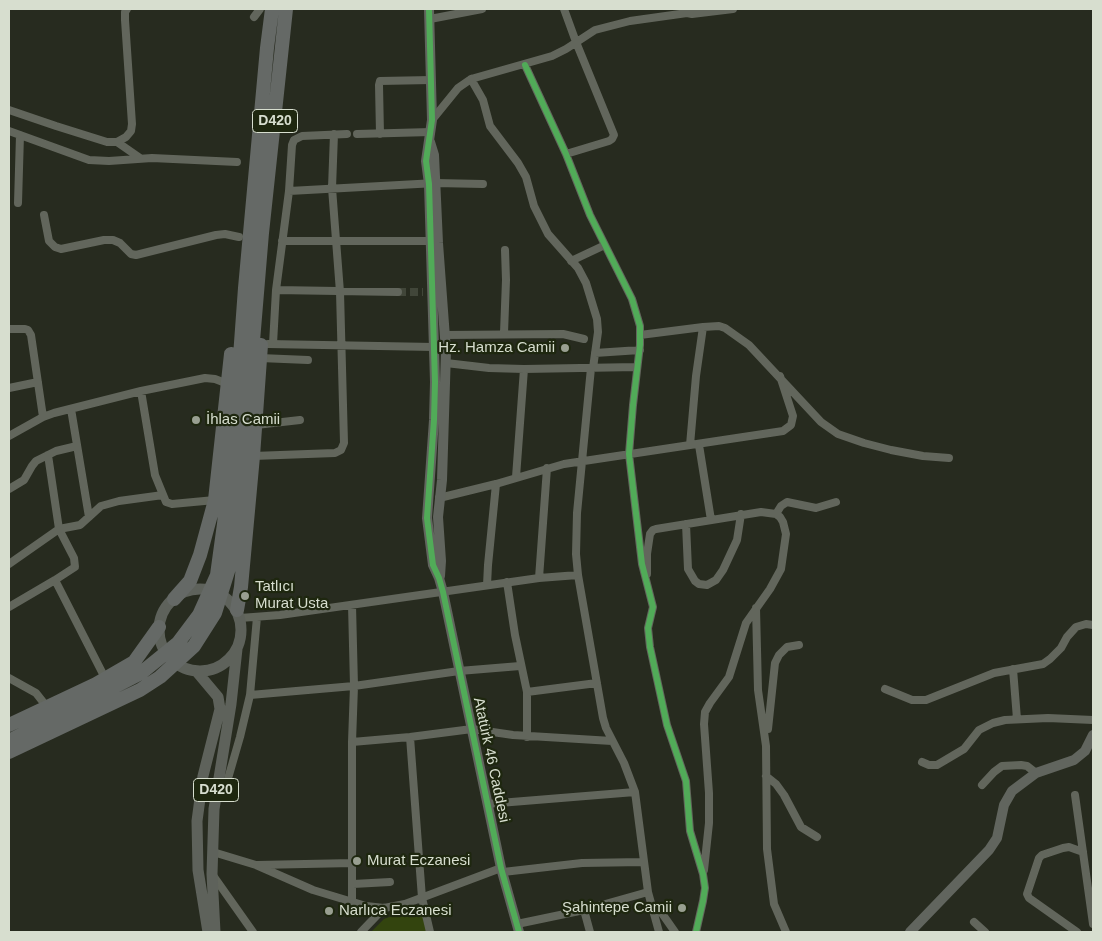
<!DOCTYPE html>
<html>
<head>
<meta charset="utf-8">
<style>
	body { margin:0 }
	#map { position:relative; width:1102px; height:941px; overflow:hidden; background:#272b1f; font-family:Arial,sans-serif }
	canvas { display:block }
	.frame { position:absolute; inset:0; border:10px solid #d7decf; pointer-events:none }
</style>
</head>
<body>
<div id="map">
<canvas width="1102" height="941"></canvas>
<div class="frame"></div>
</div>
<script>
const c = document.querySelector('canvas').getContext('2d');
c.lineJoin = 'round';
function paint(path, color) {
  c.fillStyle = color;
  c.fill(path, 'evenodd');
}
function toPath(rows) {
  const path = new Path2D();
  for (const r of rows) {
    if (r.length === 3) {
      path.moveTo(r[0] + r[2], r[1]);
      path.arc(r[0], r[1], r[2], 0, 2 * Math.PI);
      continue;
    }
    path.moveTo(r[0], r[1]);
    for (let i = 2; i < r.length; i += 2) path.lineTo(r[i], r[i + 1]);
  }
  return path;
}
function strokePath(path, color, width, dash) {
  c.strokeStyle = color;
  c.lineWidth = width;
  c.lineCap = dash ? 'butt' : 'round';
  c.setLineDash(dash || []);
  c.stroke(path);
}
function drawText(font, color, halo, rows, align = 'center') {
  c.font = font + ' Arial,sans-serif';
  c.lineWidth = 4.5;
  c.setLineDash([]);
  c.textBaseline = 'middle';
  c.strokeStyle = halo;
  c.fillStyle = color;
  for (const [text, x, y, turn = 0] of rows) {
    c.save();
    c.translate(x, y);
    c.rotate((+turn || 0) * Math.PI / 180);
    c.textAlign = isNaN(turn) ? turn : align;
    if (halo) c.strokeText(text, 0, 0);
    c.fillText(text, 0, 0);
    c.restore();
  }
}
paint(toPath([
	[421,905,428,932,371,932,384,919]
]), '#33440e');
strokePath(toPath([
	[398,292,423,292]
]), '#414639', 8, [8, 4]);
strokePath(toPath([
	[564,9,576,42,614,135,612,139,609,141,566,154],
	[254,17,260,9],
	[430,19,482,9],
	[525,65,566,154,590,215,632,299,640,326,640,345,633,405,629,454,642,564,653,607,648,628,650,647,667,725,686,781,690,831,703,874,705,888,703,901,696,932],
	[471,79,483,100,490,126,518,163,526,177,534,206,548,234,578,268,586,283,597,319,598,332,593,368],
	[9,110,56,126,107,142,117,142,126,137,131,131,132,124,125,20,125,12,127,9],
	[432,120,458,88,471,79,552,56,566,49,595,30,630,21,687,13,692,14,733,9],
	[9,131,89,160,109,161,152,158,237,162],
	[357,134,431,132],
	[380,134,379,85,380,81,431,80],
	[117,142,140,158],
	[289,191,436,183,483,184],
	[18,203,20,135],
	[44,215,49,241,55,247,61,249,104,240,113,240,120,243,131,254,136,255,216,235,225,234,239,237],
	[282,241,430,241],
	[571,261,605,245],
	[276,290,398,292],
	[9,329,25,329,28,330,31,335,43,417],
	[504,333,506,280,505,250],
	[444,335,563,334,584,339],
	[640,335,703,327,719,326,725,328,749,345,821,422,838,434,864,443,891,450,923,456,949,458],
	[268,344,434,347],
	[273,344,276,290,289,191,292,145,294,140,302,136,347,134],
	[595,353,640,350],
	[260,358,308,360],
	[446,363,489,368,524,369,637,367],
	[9,388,38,382],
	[141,391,155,475,166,502,172,504,215,500],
	[71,409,89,517],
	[256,425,300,420],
	[9,436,43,417,54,413,141,391,205,378,215,379,228,384],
	[690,445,696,376,703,327],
	[699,445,711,520],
	[253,456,335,453,341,450,344,443,340,292,332,188,334,134],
	[516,477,524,369],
	[9,489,24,480,32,466,36,461,56,451,77,446],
	[439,498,496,484,564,464,783,431,791,425,793,416,780,376],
	[776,514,781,506,787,502,816,508,836,502],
	[686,524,688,569,695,581,699,584,707,585,716,580,723,570,737,540,741,514],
	[9,564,59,529,80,525,101,506,119,501,163,495],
	[647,574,647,554,650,534,653,530,656,529,761,512,776,514,780,517,783,522,786,534,781,569,770,589,746,623,729,677,710,703,705,712,704,724,709,793,709,823,704,870],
	[578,575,576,554,577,513,591,368],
	[539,578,547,468],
	[55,580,105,678],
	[507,582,515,635,527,692,527,737],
	[487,585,488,565,496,484],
	[352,605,354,686,352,742,352,901],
	[9,607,55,580,75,567,74,558,59,529,48,455],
	[756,608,758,690,766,746,767,849,774,904,786,932],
	[240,618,280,615,539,578,578,575,603,718,606,728,624,763,635,792,648,892,659,932],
	[1013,669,1017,719],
	[9,678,36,693,47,707],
	[885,689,912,700,926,700,994,673,1043,664,1050,659,1061,648,1067,637,1076,627,1086,624,1093,625],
	[527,692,597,683],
	[250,695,354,686,459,671,520,666],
	[768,729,775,663,779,655,787,647,799,645],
	[410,737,422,898,430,932],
	[352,742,410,737,472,729,513,735,612,741],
	[922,762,929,765,937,765,964,749,979,730,993,723,1005,720,1048,718,1093,720],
	[766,776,776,784,784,795,801,827,817,837],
	[227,782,240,737,250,695,257,617],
	[982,785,994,772,1002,766,1021,765,1027,766,1036,773],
	[1075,795,1093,924],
	[487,804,635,792],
	[213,852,256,865,313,890,366,906,384,908,405,904,501,868],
	[257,865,353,863],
	[503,872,582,863,643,862],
	[212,874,253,932],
	[353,884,390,882],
	[651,905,661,912,675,932],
	[584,910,590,932],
	[974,922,985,932],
	[517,924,584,910,648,892],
	[361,932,384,908],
	[1077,932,1029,898,1027,894,1039,858,1042,855,1063,848,1069,847,1083,852]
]), '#62665c', 8);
strokePath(toPath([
	[429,9,432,120,426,161,429,184,435,382,434,420,427,518,433,565,439,578,443,592,501,868,519,932],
	[430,142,434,155,438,243,446,351,442,480,438,517,441,561,440,576],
	[910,932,989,850,997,838,1004,805,1012,791,1036,773,1074,760,1085,751,1093,735]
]), '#61655e', 10);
strokePath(toPath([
	[200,630,41],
	[197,672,218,697,220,709,203,776,197,821,198,870,208,932],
	[215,932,212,874,214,809,231,704,237,649]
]), '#5e625b', 11);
strokePath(toPath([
	[174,599,190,581,200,555,215,500,231,354],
	[237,610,241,587,253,456,261,345],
	[9,725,96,684,134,662,159,627],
	[9,741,141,673,178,643,199,615,217,575,224,524,239,370,245,288,267,48,272,9],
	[9,752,140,690,160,677,194,646,215,613,230,565,238,521,262,233,286,9]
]), '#656966', 14);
strokePath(toPath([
	[429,9,432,120,426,161,429,184,435,382,434,420,427,518,433,565,439,578,443,592,501,868,519,932],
	[525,65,566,154,590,215,632,299,640,326,640,345,633,405,629,454,642,564,653,607,648,628,650,647,667,725,686,781,690,831,703,874,705,888,703,901,696,932]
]), '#51ab58', 6);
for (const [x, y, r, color] of [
	[565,348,5,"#999f91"],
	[196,420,5,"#999f91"],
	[245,596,5,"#999f91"],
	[357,861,5,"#999f91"],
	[682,908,5,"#999f91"],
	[329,911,5,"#999f91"]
]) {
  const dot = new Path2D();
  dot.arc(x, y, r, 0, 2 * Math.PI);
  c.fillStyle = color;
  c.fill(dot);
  strokePath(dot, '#1e270f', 2);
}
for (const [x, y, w] of [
	[275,121,45],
	[216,790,45]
]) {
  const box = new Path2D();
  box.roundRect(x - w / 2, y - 11.5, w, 23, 4);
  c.fillStyle = '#1e270f';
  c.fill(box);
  strokePath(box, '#d7decf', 1);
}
drawText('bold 14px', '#d7decf', null, [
	["D420",275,121],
	["D420",216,790]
]);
drawText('15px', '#d7decf', '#1e270f', [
	["Hz. Hamza Camii",555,348,"right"],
	["İhlas Camii",206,420],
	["Tatlıcı",255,587],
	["Murat Usta",255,604],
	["Murat Eczanesi",367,861],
	["Şahintepe Camii",672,908,"right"],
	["Narlıca Eczanesi",339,911]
], 'left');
drawText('15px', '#d7decf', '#1e270f', [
	["Atatürk 46 Caddesi",491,760,78]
]);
</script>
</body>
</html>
